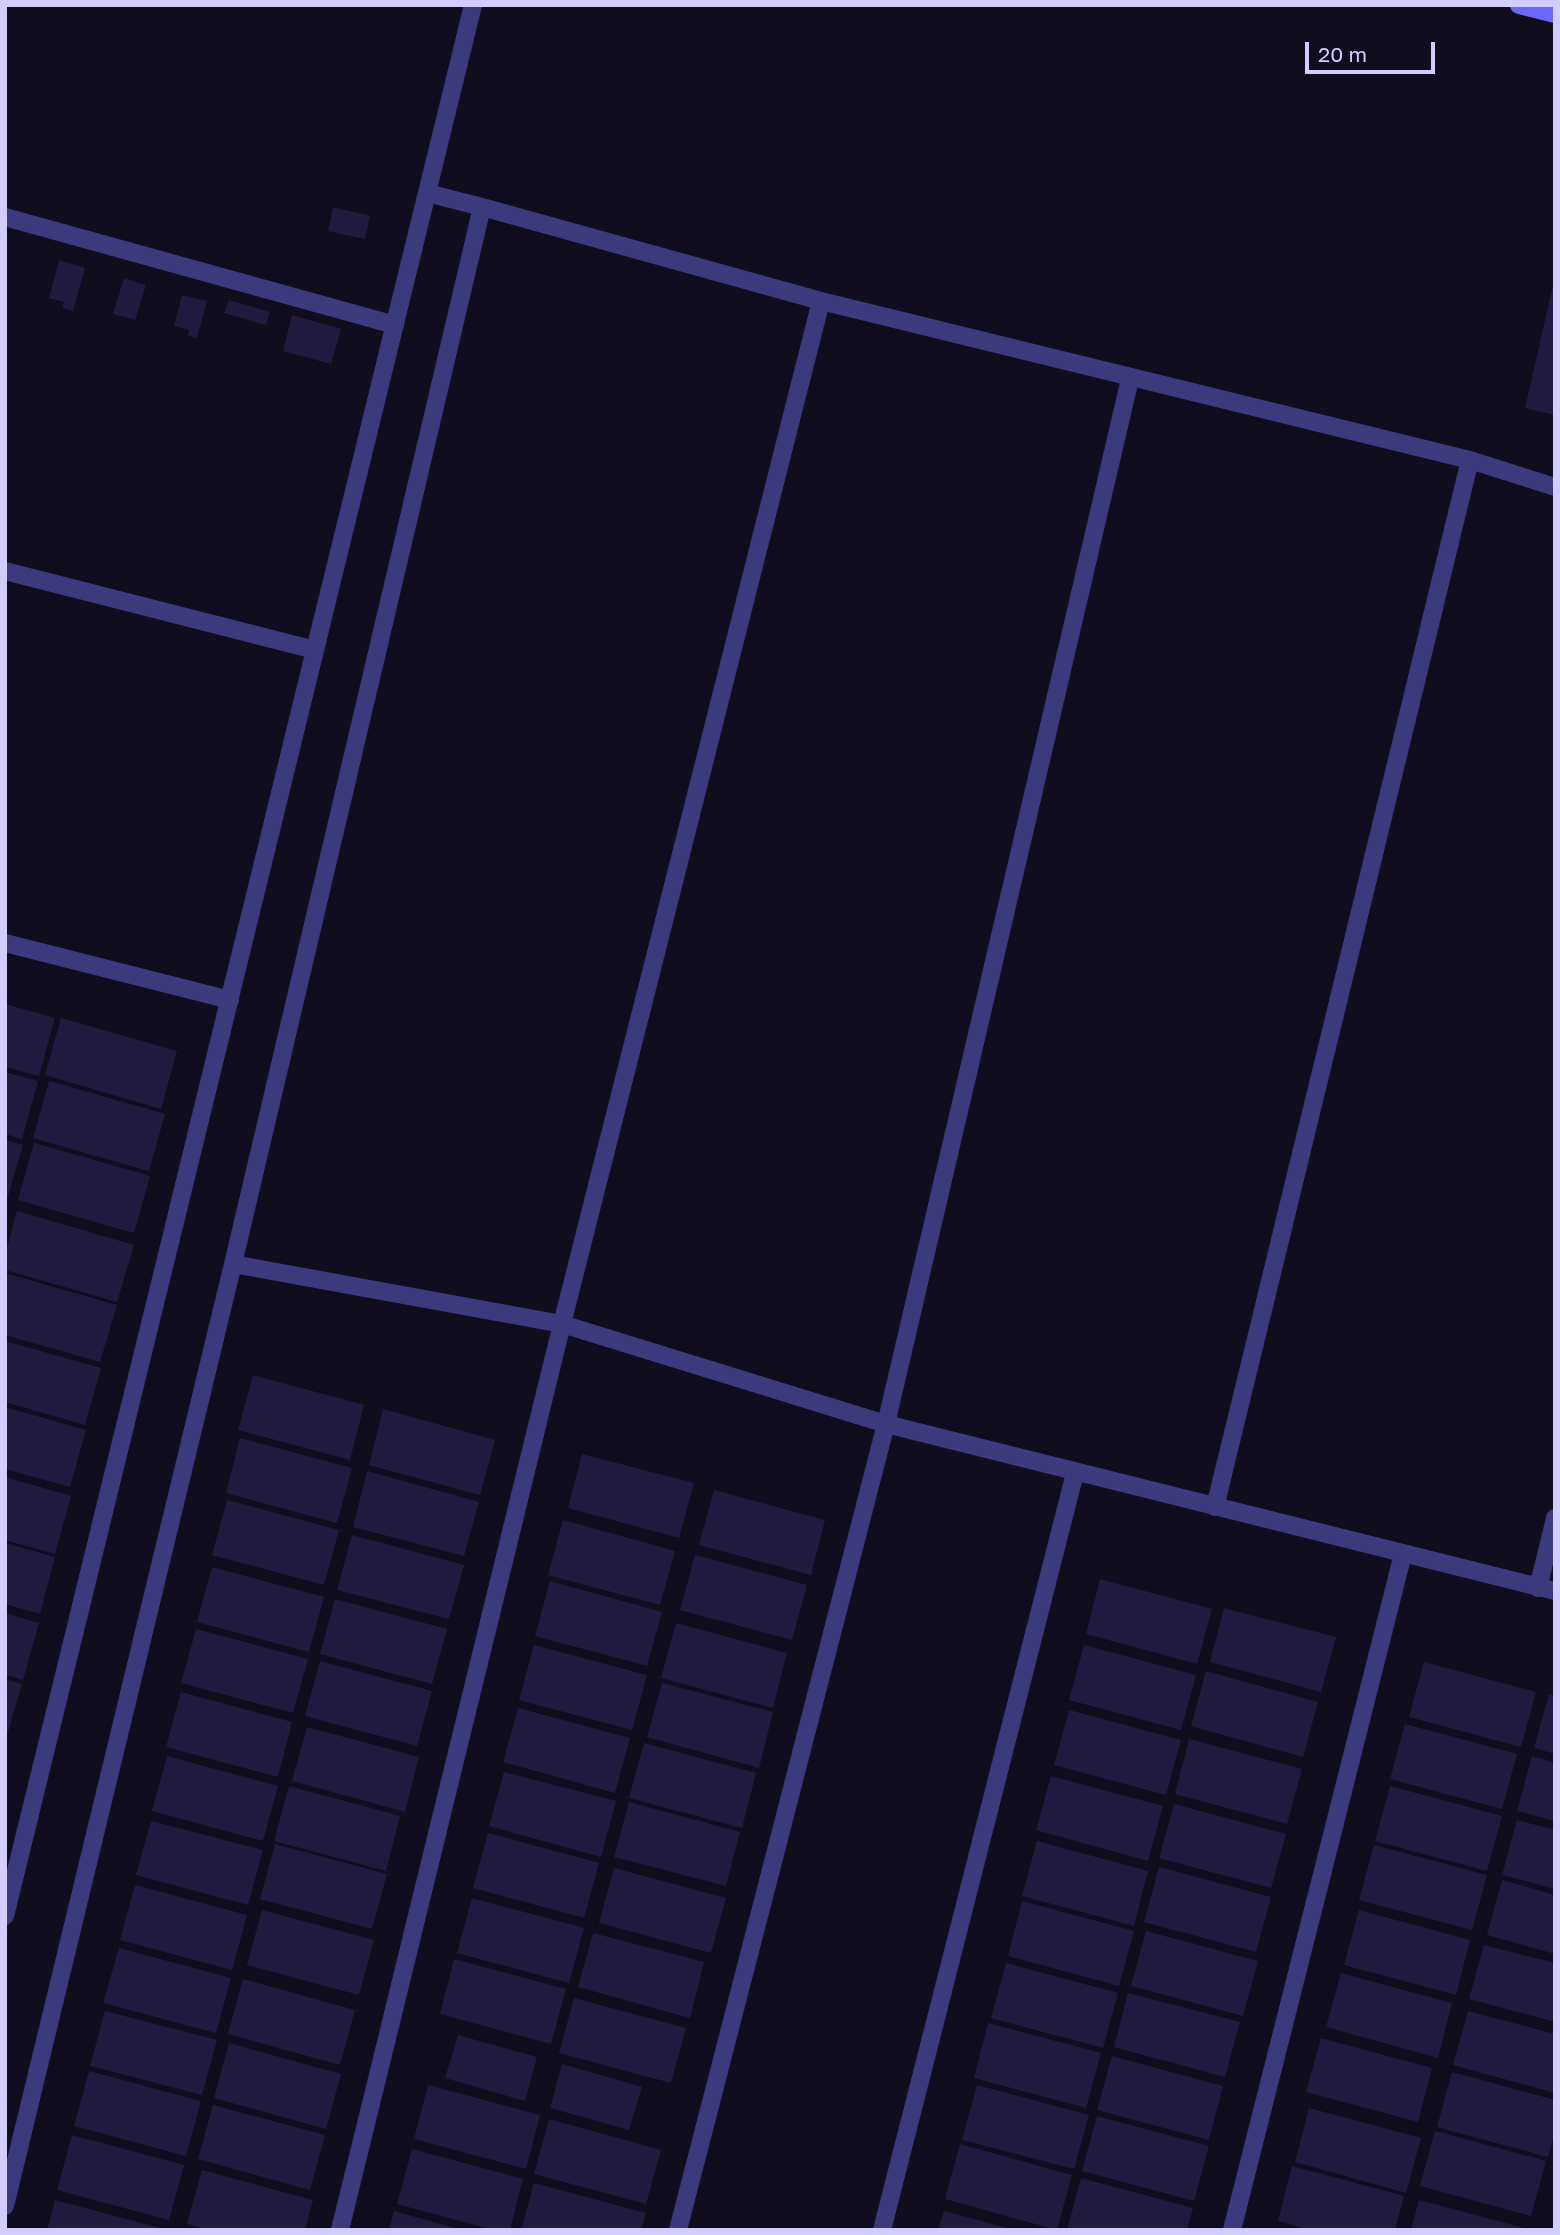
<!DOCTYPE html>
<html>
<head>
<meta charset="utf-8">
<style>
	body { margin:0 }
	#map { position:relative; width:1560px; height:2235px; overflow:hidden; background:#100d1f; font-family:"Golos Text",sans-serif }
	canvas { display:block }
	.frame { position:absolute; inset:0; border:7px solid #d2cdfd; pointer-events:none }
	.scale { position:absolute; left:1305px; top:42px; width:130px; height:32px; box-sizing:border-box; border:4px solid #d2cdfd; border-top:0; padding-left:9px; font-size:21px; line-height:24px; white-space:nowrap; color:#d2cdfd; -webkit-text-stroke:5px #100d1f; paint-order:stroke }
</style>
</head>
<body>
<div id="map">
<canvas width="1560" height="2235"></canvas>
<div class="frame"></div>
<div class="scale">20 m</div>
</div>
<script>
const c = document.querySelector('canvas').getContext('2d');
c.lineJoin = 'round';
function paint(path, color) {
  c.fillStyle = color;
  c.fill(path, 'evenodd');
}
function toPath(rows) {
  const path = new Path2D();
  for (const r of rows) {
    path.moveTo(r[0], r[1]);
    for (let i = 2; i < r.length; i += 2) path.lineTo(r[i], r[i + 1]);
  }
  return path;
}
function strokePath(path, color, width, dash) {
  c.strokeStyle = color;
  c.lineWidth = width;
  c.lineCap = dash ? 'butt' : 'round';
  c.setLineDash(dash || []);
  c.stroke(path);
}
paint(toPath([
	[333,207,370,216,365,239,328,231],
	[59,260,85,268,73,311,62,308,64,302,49,298],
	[124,278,146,285,135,320,113,314],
	[1554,281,1555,281,1555,415,1525,408],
	[182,295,207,301,197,338,188,336,189,330,174,326],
	[229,300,270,312,266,325,224,313],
	[292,315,341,329,331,364,283,351],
	[5,1004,55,1018,39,1076,5,1067],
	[61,1018,177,1051,161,1109,45,1075],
	[5,1072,38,1081,22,1139,5,1134],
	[49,1081,165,1114,149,1171,33,1138],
	[5,1140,23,1145,6,1203,5,1203],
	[34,1143,150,1176,134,1233,18,1200],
	[17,1211,134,1245,117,1302,5,1270,5,1255],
	[5,1273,117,1305,100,1362,5,1335],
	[5,1341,101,1368,85,1425,5,1402],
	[253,1375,364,1405,350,1460,238,1430],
	[5,1407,86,1430,70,1487,5,1469],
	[383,1409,495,1440,480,1495,369,1465],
	[240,1438,352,1468,337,1523,226,1493],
	[582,1454,694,1483,679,1538,568,1508],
	[367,1471,479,1502,464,1556,353,1527],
	[5,1477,71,1496,55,1554,5,1540],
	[714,1490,825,1520,811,1575,699,1545],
	[227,1500,339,1530,324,1585,212,1555],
	[563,1520,675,1551,660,1605,548,1575],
	[352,1535,464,1565,449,1619,337,1590],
	[5,1543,55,1557,40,1614,5,1604],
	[695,1555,807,1585,792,1640,680,1610],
	[212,1567,324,1597,309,1652,197,1622],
	[1100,1579,1212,1609,1197,1664,1086,1634],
	[550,1581,662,1612,647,1666,535,1636],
	[335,1599,447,1629,432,1684,320,1654],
	[1224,1608,1336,1637,1321,1692,1210,1662],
	[5,1613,39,1623,23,1680,5,1675],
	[676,1623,787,1653,773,1708,661,1678],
	[196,1629,308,1659,293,1713,181,1683],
	[534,1645,647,1675,632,1730,519,1700],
	[1084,1645,1196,1675,1181,1730,1069,1700],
	[320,1661,432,1691,417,1746,305,1716],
	[1424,1662,1536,1692,1521,1747,1409,1717],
	[1206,1671,1318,1702,1303,1757,1191,1726],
	[5,1679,22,1684,6,1739,5,1739],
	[662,1683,773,1712,759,1768,647,1737],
	[181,1692,292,1722,278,1777,166,1747],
	[1549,1694,1555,1695,1555,1754,1534,1748],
	[518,1708,630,1738,615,1793,503,1762],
	[1069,1710,1181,1740,1166,1795,1054,1765],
	[1405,1724,1517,1754,1502,1809,1390,1779],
	[307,1727,419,1757,405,1812,292,1781],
	[1189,1739,1302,1769,1287,1824,1175,1794],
	[644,1743,756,1773,742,1828,629,1798],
	[167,1756,278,1786,263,1841,152,1811],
	[1532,1756,1555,1763,1555,1821,1517,1811],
	[504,1772,616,1801,601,1857,489,1826],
	[1051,1776,1163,1806,1148,1861,1036,1830],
	[289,1786,400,1816,386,1871,274,1841],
	[1390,1786,1502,1816,1487,1871,1375,1841],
	[629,1802,740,1832,726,1886,614,1857],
	[1174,1804,1286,1834,1271,1888,1159,1858],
	[1517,1820,1555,1830,1555,1889,1502,1875],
	[151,1821,263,1850,248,1905,136,1875],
	[488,1833,599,1863,584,1918,473,1888],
	[1037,1841,1148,1871,1134,1926,1022,1896],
	[275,1844,387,1874,372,1929,260,1899],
	[1374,1845,1487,1875,1472,1930,1359,1900],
	[1159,1867,1271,1897,1256,1952,1144,1922],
	[614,1868,726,1898,711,1953,599,1923],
	[1502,1880,1555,1895,1555,1954,1487,1935],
	[135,1885,247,1915,232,1970,120,1940],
	[472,1898,584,1928,569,1983,457,1953],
	[1022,1901,1134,1931,1119,1986,1008,1956],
	[262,1910,374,1940,359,1995,247,1965],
	[1359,1910,1470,1940,1456,1995,1344,1965],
	[1146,1931,1258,1961,1243,2016,1131,1986],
	[593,1933,704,1962,690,2018,578,1987],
	[1484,1945,1555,1963,1555,2022,1469,1999],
	[119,1948,231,1978,216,2033,103,2003],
	[454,1959,566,1989,551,2044,440,2014],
	[1006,1963,1118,1993,1103,2048,991,2018],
	[1341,1973,1452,2003,1438,2058,1326,2027],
	[243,1979,355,2010,340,2065,228,2034],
	[1128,1993,1240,2022,1225,2077,1114,2047],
	[574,1998,686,2028,671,2083,559,2053],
	[105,2011,217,2040,202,2095,90,2066],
	[1468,2011,1555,2034,1555,2093,1453,2065],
	[988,2023,1101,2053,1086,2108,974,2078],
	[458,2035,537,2057,525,2101,445,2078],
	[1321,2038,1432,2068,1418,2122,1306,2092],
	[229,2043,341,2074,326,2129,214,2098],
	[1112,2056,1223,2086,1209,2140,1097,2110],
	[562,2064,642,2087,629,2130,550,2108],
	[89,2071,201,2101,186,2156,74,2126],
	[1452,2072,1555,2100,1555,2133,1548,2157,1437,2127],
	[428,2085,540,2115,526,2169,414,2139],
	[977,2085,1089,2115,1074,2169,962,2140],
	[213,2105,325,2135,310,2190,198,2159],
	[1309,2108,1421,2138,1406,2193,1295,2162],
	[1097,2116,1209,2146,1194,2201,1082,2171],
	[549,2119,661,2150,646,2204,534,2174],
	[1435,2131,1546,2161,1531,2216,1420,2186],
	[72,2135,184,2165,169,2220,57,2190],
	[960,2144,1072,2175,1057,2230,945,2199],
	[412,2149,523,2179,510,2230,493,2230,397,2204],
	[1292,2166,1404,2196,1395,2230,1310,2230,1278,2221],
	[202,2170,313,2200,305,2230,208,2230,187,2224],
	[1081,2178,1193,2208,1187,2230,1067,2230],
	[534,2183,646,2213,641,2230,521,2230],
	[55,2200,164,2229,164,2230,47,2230],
	[1419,2200,1528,2229,1528,2230,1411,2230],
	[394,2211,459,2229,459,2230,389,2230],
	[944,2211,1011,2229,1011,2230,938,2230]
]), '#211a3f');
strokePath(toPath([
	[427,193,482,207,821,301,1470,460,1555,487],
	[5,217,395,325],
	[5,571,315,650],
	[5,943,230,1000],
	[233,1264,562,1324,886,1424,1555,1591],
	[1215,1507,1470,460],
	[1538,1588,1555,1518],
	[5,1916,473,5],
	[5,2206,233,1264,482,207],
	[340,2230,562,1324,821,301],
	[678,2230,886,1424,1130,379],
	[882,2230,1075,1473],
	[1232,2230,1403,1554]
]), '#3c3a7c', 18);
strokePath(toPath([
	[1519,5,1555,14]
]), '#6a67fa', 18);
</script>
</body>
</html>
